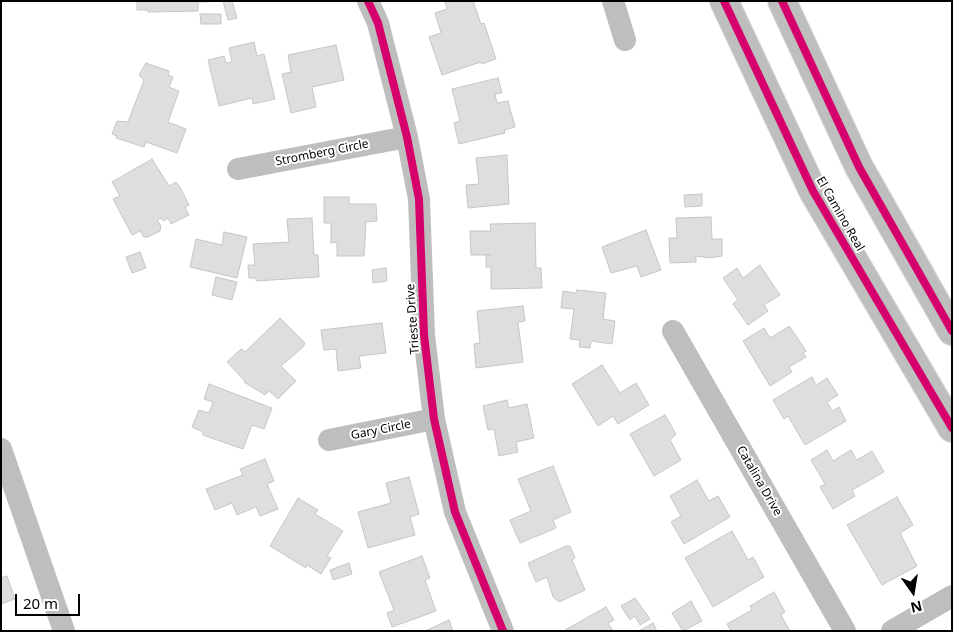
<!DOCTYPE html>
<html>
<head>
<meta charset="utf-8">
<style>
	body { margin:0 }
	#map { position:relative; width:953px; height:632px; overflow:hidden; background:#fff; font-family:"Noto Sans",sans-serif }
	canvas { display:block }
	.frame { position:absolute; inset:0; border:2px solid #000; pointer-events:none }
	.north { position:absolute; left:888px; top:567px; width:50px; height:50px; -webkit-text-stroke:4px #fff; paint-order:stroke; rotate:167deg; font-size:14px; font-weight:700; line-height:20px; text-align:center; color:#000 }
	.north::after { content:''; display:block; margin:auto; width:18px; height:22px; background:#000; clip-path:polygon(50% 0,100% 100%,50% 72%,0 100%) }
	.scale { position:absolute; left:15px; top:594px; width:65px; height:22px; box-sizing:border-box; border:2px solid #000; border-top:0; padding-left:6px; font-size:15px; line-height:18px; white-space:nowrap; color:#000; -webkit-text-stroke:4px #fff; paint-order:stroke }
</style>
</head>
<body>
<div id="map">
<canvas width="953" height="632"></canvas>
<div class="frame"></div>
<div class="north">N</div>
<div class="scale">20 m</div>
</div>
<script>
const c = document.querySelector('canvas').getContext('2d');
c.lineJoin = 'round';
function paint(path, color) {
  c.fillStyle = color;
  c.fill(path, 'evenodd');
}
function toPath(rows) {
  const path = new Path2D();
  for (const r of rows) {
    path.moveTo(r[0], r[1]);
    for (let i = 2; i < r.length; i += 2) path.lineTo(r[i], r[i + 1]);
  }
  return path;
}
function strokePath(path, color, width, dash) {
  c.strokeStyle = color;
  c.lineWidth = width;
  c.lineCap = dash ? 'butt' : 'round';
  c.setLineDash(dash || []);
  c.stroke(path);
}
function drawText(font, color, halo, rows, align = 'center') {
  c.font = font + ' "Noto Sans",sans-serif';
  c.lineWidth = 4;
  c.setLineDash([]);
  c.textBaseline = 'middle';
  c.strokeStyle = halo;
  c.fillStyle = color;
  for (const [text, x, y, turn = 0] of rows) {
    c.save();
    c.translate(x, y);
    c.rotate((+turn || 0) * Math.PI / 180);
    c.textAlign = isNaN(turn) ? turn : align;
    if (halo) c.strokeText(text, 0, 0);
    c.fillText(text, 0, 0);
    c.restore();
  }
}
const building = toPath([
	[137,1,208,1,209,2,198,2,198,11,148,12,148,10,137,10,137,1],
	[223,1,232,1,237,18,228,20,223,1],
	[445,1,473,1,481,24,484,23,496,59,482,64,481,62,442,75,429,37,441,33,435,13,447,9,445,1],
	[200,14,221,14,221,24,201,24,200,14],
	[254,42,257,56,264,54,275,99,253,104,252,98,219,106,208,60,224,56,226,63,232,62,229,48,254,42],
	[336,45,344,80,312,87,316,107,291,113,282,74,291,72,288,55,336,45],
	[146,63,169,71,168,75,173,77,169,87,179,91,168,122,186,129,177,153,146,142,144,147,116,138,117,136,112,134,117,121,128,122,144,80,139,75,146,63],
	[498,78,502,93,495,94,497,103,508,101,515,127,504,130,505,133,459,144,454,123,460,121,452,89,498,78],
	[507,155,509,204,468,208,466,185,479,184,476,158,507,155],
	[152,159,169,186,176,182,181,189,189,205,185,207,189,215,171,224,168,218,163,221,161,218,157,220,161,226,160,231,148,237,144,237,140,231,132,235,113,199,120,196,112,182,152,159],
	[702,194,702,206,685,207,684,195,702,194],
	[324,197,349,197,349,204,376,204,377,221,366,222,364,256,337,256,337,242,331,243,331,223,324,223,324,197],
	[711,217,712,239,722,239,722,256,709,258,696,256,696,262,670,263,669,238,677,238,676,218,711,217],
	[312,218,314,255,318,255,319,277,256,281,256,278,249,278,248,265,255,265,253,244,289,242,287,219,312,218],
	[535,223,536,268,541,268,542,288,491,289,491,267,486,267,486,256,491,255,471,255,470,231,491,231,490,224,535,223],
	[646,230,661,270,641,277,637,266,611,273,602,247,646,230],
	[224,232,247,237,237,278,190,267,196,239,222,245,224,232],
	[140,252,146,268,132,273,126,257,140,252],
	[760,265,780,295,764,305,768,311,748,325,733,304,738,300,723,278,737,268,743,278,760,265],
	[386,268,387,281,373,283,372,270,386,268],
	[216,277,237,282,232,300,212,295,216,277],
	[577,290,606,293,603,319,615,321,612,344,591,341,590,348,579,347,580,340,570,339,574,309,561,308,563,291,576,293,577,290],
	[523,306,525,321,518,322,523,362,476,368,474,344,480,343,477,311,523,306],
	[280,318,305,343,303,347,281,366,296,381,278,399,269,391,265,395,244,382,245,381,227,362,241,349,245,352,280,318],
	[382,323,386,353,359,356,361,368,338,371,336,349,324,350,321,330,382,323],
	[788,327,790,327,806,351,803,353,806,357,789,367,792,372,770,386,743,341,764,328,770,338,788,327],
	[602,365,620,393,636,383,649,405,618,424,613,416,598,426,572,384,602,365],
	[812,377,816,385,827,378,838,395,827,402,832,411,839,407,846,421,805,445,788,416,784,419,773,400,812,377],
	[209,384,272,408,264,429,252,425,243,449,203,435,203,432,192,427,199,410,209,413,213,402,204,399,209,384],
	[507,400,509,408,527,404,534,438,516,442,518,452,499,456,494,429,488,430,483,406,507,400],
	[665,415,676,434,670,440,681,460,654,476,630,434,665,415],
	[827,450,833,461,851,450,857,460,872,451,884,472,852,490,855,496,833,509,820,487,825,484,811,460,827,450],
	[265,459,274,481,267,484,278,509,260,516,256,507,237,515,232,503,215,510,206,489,243,475,240,469,265,459],
	[553,466,571,512,553,520,556,528,520,543,510,520,531,511,518,479,553,466],
	[409,477,419,514,410,517,415,535,368,548,358,512,391,503,386,483,409,477],
	[697,480,709,501,718,496,730,517,684,544,671,522,681,516,670,496,697,480],
	[897,497,913,525,900,533,917,566,882,585,847,525,897,497],
	[298,498,318,510,315,514,343,531,327,556,331,558,321,574,307,565,306,568,270,546,298,498],
	[732,531,748,560,753,557,764,577,713,607,685,558,732,531],
	[566,546,570,546,575,558,572,560,585,590,559,602,553,597,547,577,536,582,528,563,566,546],
	[422,556,430,578,425,580,436,611,392,627,387,613,394,610,379,572,422,556],
	[349,563,352,574,333,580,330,570,349,563],
	[7,576,15,599,1,604,1,578,7,576],
	[774,592,785,612,781,615,790,631,731,631,727,624,752,610,750,606,774,592],
	[635,598,650,619,640,625,635,616,630,620,621,606,635,598],
	[691,601,702,621,683,631,672,613,691,601],
	[606,607,614,620,608,623,613,631,565,630,606,607],
	[449,620,453,631,425,631,449,620],
	[653,623,657,631,639,631,653,623]
]);
paint(building, '#dedede');
strokePath(building, '#c6c6c6', 1);
const major = toPath([
	[724,1,813,191,952,428],
	[782,1,859,167,952,331]
]);
strokePath(major, '#dbdbdb', 30);
strokePath(toPath([
	[368,1,378,23,407,137,419,199,424,335,434,419,455,512,503,631],
	[613,1,625,40],
	[238,169,407,137],
	[673,331,845,631],
	[329,440,434,419],
	[1,449,64,631],
	[892,631,952,596]
]), '#bebebe', 22);
strokePath(major, '#bebebe', 28);
strokePath(toPath([
	[368,1,378,23,407,137,419,199,424,335,434,419,455,512,503,631],
	[724,1,813,191,952,428],
	[782,1,859,167,952,331]
]), '#d6006c', 8);
drawText('12px', '#000', '#fff', [
	["Stromberg Circle",322,153,-11],
	["El Camino Real",840,214,60],
	["Trieste Drive",413,319,-94],
	["Gary Circle",381,430,-11],
	["Catalina Drive",759,481,60]
]);
</script>
</body>
</html>
